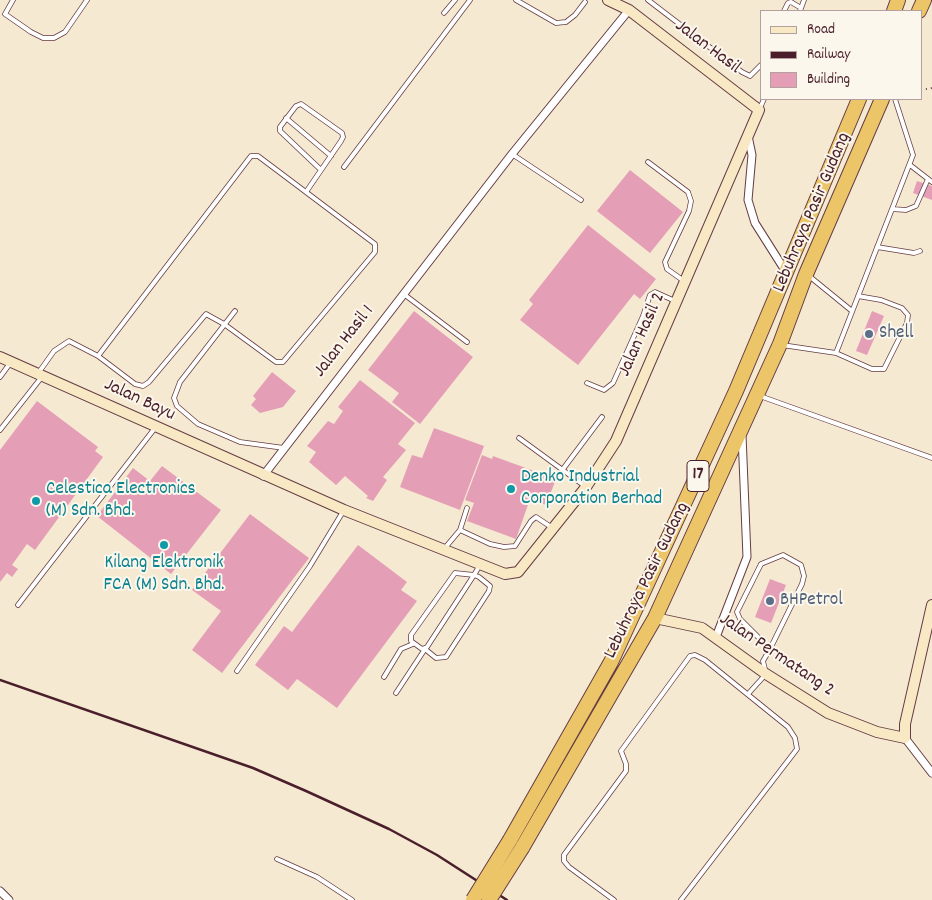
<!DOCTYPE html>
<html>
<head>
<meta charset="utf-8">
<style>
	body { margin:0 }
	#map { position:relative; width:932px; height:900px; overflow:hidden; background:#f6e9d2; font-family:Dekko,sans-serif }
	canvas { display:block }
	.legend { position:absolute; left:760px; top:10px; width:162px; height:90px; box-sizing:border-box; background:#fbf7ec; border:1px solid #b4a19f; margin:0; padding:6px 9px; list-style:none; font-size:15px; color:#4a1f2b }
	.legend li { display:flex; align-items:center; gap:10px; height:25px }
	.legend b { width:25px; border:1px solid #b4a19f }
</style>
</head>
<body>
<div id="map">
<canvas width="932" height="900"></canvas>
<ul class="legend">
<li><b style="height:6px;background:#f8e8c3"></b>Road</li>
<li><b style="height:6px;background:#4a1f2b"></b>Railway</li>
<li><b style="height:14px;background:#e49fb7"></b>Building</li>
</ul>
</div>
<script>
const c = document.querySelector('canvas').getContext('2d');
c.lineJoin = 'round';
function paint(path, color) {
  c.fillStyle = color;
  c.fill(path, 'evenodd');
}
function toPath(rows) {
  const path = new Path2D();
  for (const r of rows) {
    path.moveTo(r[0], r[1]);
    for (let i = 2; i < r.length; i += 2) path.lineTo(r[i], r[i + 1]);
  }
  return path;
}
function strokePath(path, color, width, dash) {
  c.strokeStyle = color;
  c.lineWidth = width;
  c.lineCap = dash ? 'butt' : 'round';
  c.setLineDash(dash || []);
  c.stroke(path);
}
function drawText(font, color, halo, rows, align = 'center') {
  c.font = font + ' Dekko,sans-serif';
  c.lineWidth = 4;
  c.setLineDash([]);
  c.textBaseline = 'middle';
  c.strokeStyle = halo;
  c.fillStyle = color;
  for (const [text, x, y, turn = 0] of rows) {
    c.save();
    c.translate(x, y);
    c.rotate((+turn || 0) * Math.PI / 180);
    c.textAlign = isNaN(turn) ? turn : align;
    if (halo) c.strokeText(text, 0, 0);
    c.fillText(text, 0, 0);
    c.restore();
  }
}
paint(toPath([
	[630,170,683,212,650,253,597,211],
	[917,181,932,186,932,200,913,193],
	[588,225,656,279,640,299,634,294,578,365,520,320,533,304,529,300],
	[414,311,473,357,420,424,392,402,399,393,368,370],
	[872,311,884,316,867,355,856,351],
	[272,372,296,391,283,407,260,413,251,405,256,399,253,396],
	[360,380,415,423,398,444,406,450,383,477,387,480,373,501,366,498,368,496,345,476,336,485,309,462,316,452,307,446,328,421,334,424,343,411,338,407],
	[37,401,98,447,95,451,103,457,35,550,27,544,12,565,18,569,12,577,7,573,0,582,0,450],
	[434,428,484,446,460,510,400,487,412,455,422,458],
	[482,455,492,459,493,456,556,479,546,505,530,499,516,539,467,521,474,503,465,500],
	[162,466,221,510,171,574,97,516,133,468,150,481],
	[250,514,309,558,222,673,192,650,221,611,192,590],
	[358,545,407,582,401,590,417,601,337,708,297,679,288,690,255,665,284,626,292,632],
	[770,579,786,585,771,623,755,617]
]), '#e49fb7');
const lane = toPath([
	[13,0,5,14,31,32,43,38,54,38,65,32,87,0],
	[516,0,556,23,566,22,575,15,585,2],
	[648,0,742,72,750,76,761,65],
	[784,11,788,3,791,2,801,8],
	[800,11,804,0],
	[444,13,455,0],
	[760,108,764,99],
	[286,118,331,156],
	[512,154,581,200],
	[648,162,688,192,691,201,689,211,665,262,667,269,684,281],
	[910,165,932,182],
	[344,167,470,0],
	[306,192,341,141,343,137,342,133,301,104,296,106,280,127,280,131,321,170],
	[892,209,906,210,916,206,928,179],
	[877,247,914,253,920,251],
	[809,276,852,311],
	[405,295,467,342],
	[235,311,180,382,174,398,177,406,198,424,240,442,284,448],
	[782,345,836,353,913,155,895,99],
	[836,353,872,369,884,369,907,323,908,315,902,308,881,300,858,296],
	[39,372,54,351,69,341,98,356,135,384,143,386,149,382,206,314,224,324,276,362,283,362,375,252,375,244,258,156,251,156,98,356],
	[0,377,11,362],
	[587,383,604,390,613,383,643,316,650,295,655,292,675,301],
	[760,396,932,458],
	[0,430,41,378],
	[519,438,586,487],
	[563,469,602,417],
	[467,508,460,530,490,544,504,547,515,546,531,521,536,517,551,527],
	[444,549,460,530],
	[18,605,155,428],
	[237,671,310,566,344,510],
	[384,677,401,649,413,644],
	[396,693,425,649,436,658,446,657,489,591,490,586,479,577,474,575,455,573,411,635,411,641,422,649,427,647,474,575,480,565],
	[748,694,766,674,763,661,770,649,802,584,804,576,801,565,783,555,761,564,737,612,740,619,770,649],
	[277,859,317,877,352,900],
	[614,900,569,867,564,861,564,855,626,771,626,764,621,751,690,656,695,655,705,660,788,727,795,738,797,749,681,900]
]);
const street = toPath([
	[748,136,752,155,748,200,755,223,786,272],
	[263,476,512,154,629,10],
	[716,637,747,557,742,435],
	[905,738,932,773],
	[0,891,9,900]
]);
const secondary = toPath([
	[0,357,344,510,505,574,518,572,586,487,616,441,759,110,629,10,608,0],
	[655,618,702,628,766,674,828,713,877,732,905,738,905,724,932,605]
]);
const highway = toPath([
	[894,11,898,0],
	[919,11,924,0],
	[510,840,611,662,736,391,859,99],
	[522,848,655,618,780,344,806,274,882,99]
]);
strokePath(lane, '#643d44', 5.5);
strokePath(street, '#643d44', 9);
strokePath(secondary, '#643d44', 12);
strokePath(highway, '#643d44', 16);
strokePath(toPath([
	[921,90,932,88]
]), '#643d44', 2, [1, 4]);
strokePath(lane, '#fff', 4);
strokePath(street, '#fff', 7);
strokePath(secondary, '#f8e8c3', 10);
strokePath(highway, '#edc569', 14);
strokePath(toPath([
	[0,680,253,768,306,791,389,829,437,855,507,900]
]), '#4a1f2b', 2.5);
const highwayBridge = toPath([
	[473,900,510,840],
	[489,900,522,848]
]);
strokePath(highwayBridge, '#643d44', 16, []);
strokePath(highwayBridge, '#edc569', 14);
for (const [x, y, r, color] of [
	[869,334,5,"#5c6f8a"],
	[511,489,5,"#0f9aa8"],
	[36,501,5,"#0f9aa8"],
	[164,545,5,"#0f9aa8"],
	[770,601,5,"#5c6f8a"]
]) {
  const dot = new Path2D();
  dot.arc(x, y, r, 0, 2 * Math.PI);
  c.fillStyle = color;
  c.fill(dot);
  strokePath(dot, '#fbf7ec', 2);
}
for (const [x, y, w] of [
	[698,476,22]
]) {
  const box = new Path2D();
  box.roundRect(x - w / 2, y - 15.5, w, 31, 4);
  c.fillStyle = '#fbf7ec';
  c.fill(box);
  strokePath(box, '#4a1f2b', 1);
}
drawText('bold 18px', '#4a1f2b', null, [
	["17",698,476]
]);
drawText('19px', '#4a1f2b', '#fbf7ec', [
	["Jalan Hasil",707,48,37],
	["Lebuhraya Pasir Gudang",813,213,-67],
	["Jalan Hasil 2",643,335,-66],
	["Jalan Hasil 1",345,342,-52],
	["Jalan Bayu",139,401,25],
	["Lebuhraya Pasir Gudang",648,581,-64],
	["Jalan Permatang 2",776,656,34]
]);
drawText('19px', '#4e5e75', '#fbf7ec', [
	["Shell",879,334],
	["BHPetrol",780,601]
], 'left');
drawText('19px', '#0d838f', '#fbf7ec', [
	["Denko Industrial",521,478],
	["Corporation Berhad",521,500],
	["Celestica Electronics",46,490],
	["(M) Sdn. Bhd.",46,512],
	["Kilang Elektronik",164,564,"center"],
	["FCA (M) Sdn. Bhd.",164,586,"center"]
], 'left');
</script>
</body>
</html>
